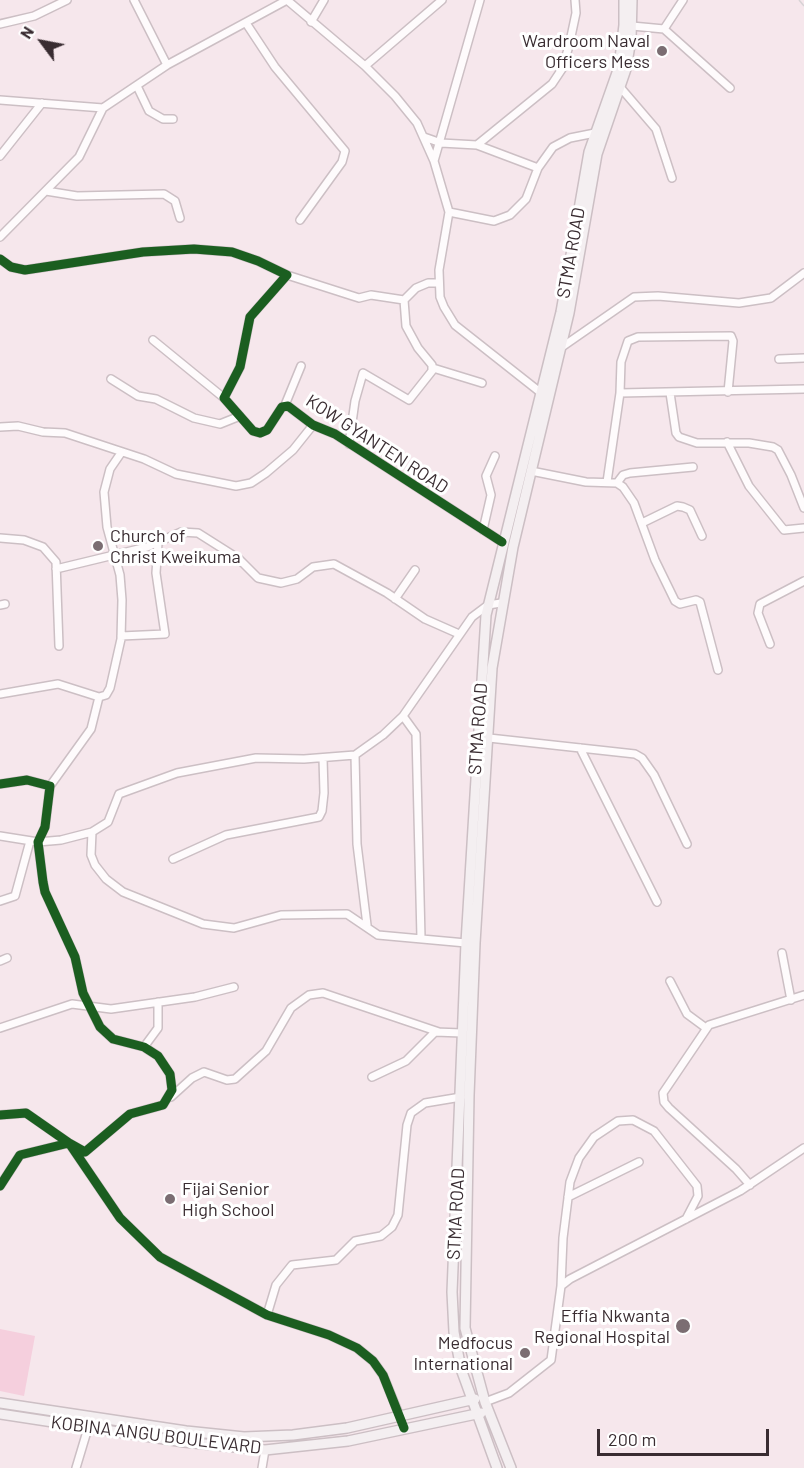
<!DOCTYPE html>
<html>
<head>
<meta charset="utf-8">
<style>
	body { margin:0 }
	#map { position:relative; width:804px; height:1468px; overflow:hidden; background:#f6e7ec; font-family:Barlow,sans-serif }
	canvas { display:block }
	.north { position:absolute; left:12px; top:12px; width:60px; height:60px; -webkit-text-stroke:4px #fff; paint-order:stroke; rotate:302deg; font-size:16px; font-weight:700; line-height:24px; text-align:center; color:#392c31 }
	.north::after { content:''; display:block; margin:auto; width:21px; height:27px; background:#392c31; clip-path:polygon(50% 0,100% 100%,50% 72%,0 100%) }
	.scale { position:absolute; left:597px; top:1429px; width:172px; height:27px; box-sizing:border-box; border:3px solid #392c31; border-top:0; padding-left:8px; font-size:18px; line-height:21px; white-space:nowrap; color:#392c31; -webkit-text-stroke:4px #fff; paint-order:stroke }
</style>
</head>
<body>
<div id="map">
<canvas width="804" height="1468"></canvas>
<div class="north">N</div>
<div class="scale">200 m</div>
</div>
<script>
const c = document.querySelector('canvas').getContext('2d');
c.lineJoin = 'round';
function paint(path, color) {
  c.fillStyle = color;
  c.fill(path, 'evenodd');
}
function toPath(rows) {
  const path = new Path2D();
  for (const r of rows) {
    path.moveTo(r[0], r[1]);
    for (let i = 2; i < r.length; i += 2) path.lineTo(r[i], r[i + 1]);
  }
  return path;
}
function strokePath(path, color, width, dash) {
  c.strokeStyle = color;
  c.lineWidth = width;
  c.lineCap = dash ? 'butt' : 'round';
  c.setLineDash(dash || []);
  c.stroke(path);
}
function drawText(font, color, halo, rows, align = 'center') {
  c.font = font + ' Barlow,sans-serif';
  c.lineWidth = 6;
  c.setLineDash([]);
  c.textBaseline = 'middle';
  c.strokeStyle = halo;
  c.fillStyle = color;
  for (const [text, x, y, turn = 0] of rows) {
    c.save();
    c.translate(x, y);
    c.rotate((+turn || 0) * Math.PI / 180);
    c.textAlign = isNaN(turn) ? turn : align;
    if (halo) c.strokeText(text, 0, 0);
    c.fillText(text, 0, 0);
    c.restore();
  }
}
paint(toPath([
	[0,1329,35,1336,24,1396,0,1391]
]), '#f5cfdd');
const street = toPath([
	[134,0,167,65,287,0],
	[287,0,365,66,395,96,417,123,434,161,449,212,439,270,440,297,444,307,455,325,545,396],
	[311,22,324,0],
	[246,23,275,67,345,151,342,162,300,220],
	[0,24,34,16,67,0],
	[632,26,664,29,730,88],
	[664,29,683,0],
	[365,66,442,0],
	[137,86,149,111,163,119,173,119],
	[620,87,656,129,672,178],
	[0,100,103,108],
	[424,137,441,143,477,145,552,84,562,69,569,46,576,13,575,0],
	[477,145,538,168],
	[0,156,42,103],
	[434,161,480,0],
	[46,191,77,196,164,194,175,201,180,218],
	[449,212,494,221,510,215,526,199,538,168,553,147,570,138,595,133],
	[0,237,79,157,103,108,167,65],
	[0,259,11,267,25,270,143,252,194,249,232,252,258,261,287,275,250,317,240,367,224,398,253,431,260,433,267,430,282,407,288,406,313,425,335,434,502,542],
	[287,275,359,298,371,295,404,300,416,288,428,283,439,283],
	[153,340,224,398],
	[562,347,634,297,658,296,739,303,771,298,804,273],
	[779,359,804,358],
	[433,368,482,383],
	[111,379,138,396,156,399,194,418,220,424,240,416],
	[620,393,804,389],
	[670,393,676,433,679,437,697,443,749,443,773,447,778,450,791,475,804,508],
	[285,405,301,366],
	[0,427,18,426,43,432,65,433,144,459,176,474,236,486,251,483,266,473,293,450,313,425],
	[727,442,749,486,784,530,804,528],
	[349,444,355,401,363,373,409,400,432,371,432,365,418,348,406,326,404,300],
	[531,471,586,482,617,483,623,487,634,503,655,560,675,601,680,604,696,600,700,602,718,670],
	[607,482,620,393,621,362,628,341,638,337,731,336,733,341,728,392],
	[617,483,623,475,630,473,693,467],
	[642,523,677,506,683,507,690,510,702,536],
	[483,530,491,495,486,476,495,456],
	[0,538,24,540,43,547,56,562,59,646],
	[56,569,147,547,181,532,198,533,239,559,258,578,281,583,297,579,313,567,334,564,387,593,425,619,459,634],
	[395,599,415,570],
	[0,605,5,604],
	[121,636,165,634,156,573,158,543],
	[770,644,758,613,760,604,804,581],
	[0,694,58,684,99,697,106,695,110,688,121,639,122,600,120,575,107,527,104,492,110,469,121,453],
	[489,738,635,754,642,758,654,775,687,844],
	[580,748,657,902],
	[0,784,27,780,50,786,45,827,38,842,43,882,45,892,75,957,83,993,100,1027,113,1039,144,1047,158,1056,170,1074,172,1090,163,1105,130,1114,85,1152,69,1143,20,1155,0,1186],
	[50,786,91,729,99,697],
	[92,832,91,855,95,865,106,879,123,892,203,924,234,928,281,915,347,914,378,935,466,943],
	[0,836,38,842,61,840,92,832,108,822,119,794,177,773,256,758,304,759,355,755],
	[173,859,226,835,319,817,322,811,324,793,323,758],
	[0,901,15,896,30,841],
	[367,925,357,844,355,755,383,735,403,716],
	[421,938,416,734,403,716,472,617,488,605,501,603],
	[782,953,791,1000],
	[0,961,7,958],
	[670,981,687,1014,706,1028],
	[0,1028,72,1004,111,1009,195,997,234,987],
	[144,1047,158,1028,158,1002],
	[372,1077,406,1061,435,1032,462,1033],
	[171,1097,192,1078,204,1072,227,1080,235,1079,266,1051,291,1008,309,995,323,993,439,1032],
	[0,1115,26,1113,69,1143,120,1218,160,1257,267,1315,329,1335,357,1348,373,1361,383,1375,400,1417],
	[750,1185,736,1169,669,1108,664,1102,663,1093,709,1025,804,995],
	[568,1197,639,1162],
	[561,1286,563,1238,570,1182,579,1158,594,1137,618,1121,633,1120,654,1131,697,1186,698,1196,686,1219],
	[267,1315,276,1285,292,1265,336,1260,355,1241,381,1236,392,1227,398,1215,407,1125,411,1113,425,1103,461,1097],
	[485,1402,509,1393,551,1360,561,1286,570,1279,740,1191,804,1148],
	[76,1468,88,1428],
	[262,1468,265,1450]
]);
const secondary = toPath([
	[0,1403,186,1431,244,1437,293,1435,347,1428,475,1399],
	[0,1414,184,1442,265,1450,348,1441,481,1413],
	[497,1468,461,1369,454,1332,452,1292,466,943,486,615,561,312,589,152,619,67,624,25,624,0],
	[511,1468,485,1402,465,1328,469,1095,475,943,492,668,513,547,569,313,597,154,626,69,631,39,632,0]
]);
strokePath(street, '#ccbfc4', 10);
strokePath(secondary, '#ccbfc4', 12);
strokePath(street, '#fefbfc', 7);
strokePath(secondary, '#f4eff1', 9);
strokePath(toPath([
	[799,0,804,6]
]), '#d7d3d5', 1.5, [12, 6]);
strokePath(toPath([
	[0,259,11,267,25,270,143,252,194,249,232,252,258,261,287,275,250,317,240,367,224,398,253,431,260,433,267,430,282,407,288,406,313,425,335,434,502,542],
	[0,784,27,780,50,786,45,827,38,842,43,882,45,892,75,957,83,993,100,1027,113,1039,144,1047,158,1056,170,1074,172,1090,163,1105,130,1114,85,1152,69,1143,20,1155,0,1186],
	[0,1115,26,1113,69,1143,120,1218,160,1257,267,1315,329,1335,357,1348,373,1361,383,1375,404,1428]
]), '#1b5e20', 9);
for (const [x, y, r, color] of [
	[662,51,6,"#7b6d72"],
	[98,546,6,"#7b6d72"],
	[170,1199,6,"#7b6d72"],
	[683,1326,8,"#7b6d72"],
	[525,1353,6,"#7b6d72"]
]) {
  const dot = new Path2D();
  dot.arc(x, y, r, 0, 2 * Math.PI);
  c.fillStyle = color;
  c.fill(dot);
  strokePath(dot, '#fff', 2);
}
drawText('18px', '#392c31', '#fff', [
	["Wardroom Naval",650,41],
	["Officers Mess",650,62],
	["Church of",110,536,"left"],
	["Christ Kweikuma",110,557,"left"],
	["Fijai Senior",182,1189,"left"],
	["High School",182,1210,"left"],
	["Effia Nkwanta",670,1316],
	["Regional Hospital",670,1337],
	["Medfocus",513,1343],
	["International",513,1364]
], 'right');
drawText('18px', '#392c31', '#fff', [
	["STMA ROAD",571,253,-80],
	["KOW GYANTEN ROAD",377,444,33],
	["STMA ROAD",478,729,-86],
	["STMA ROAD",456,1214,-87],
	["KOBINA ANGU BOULEVARD",156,1435,7]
]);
</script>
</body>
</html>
